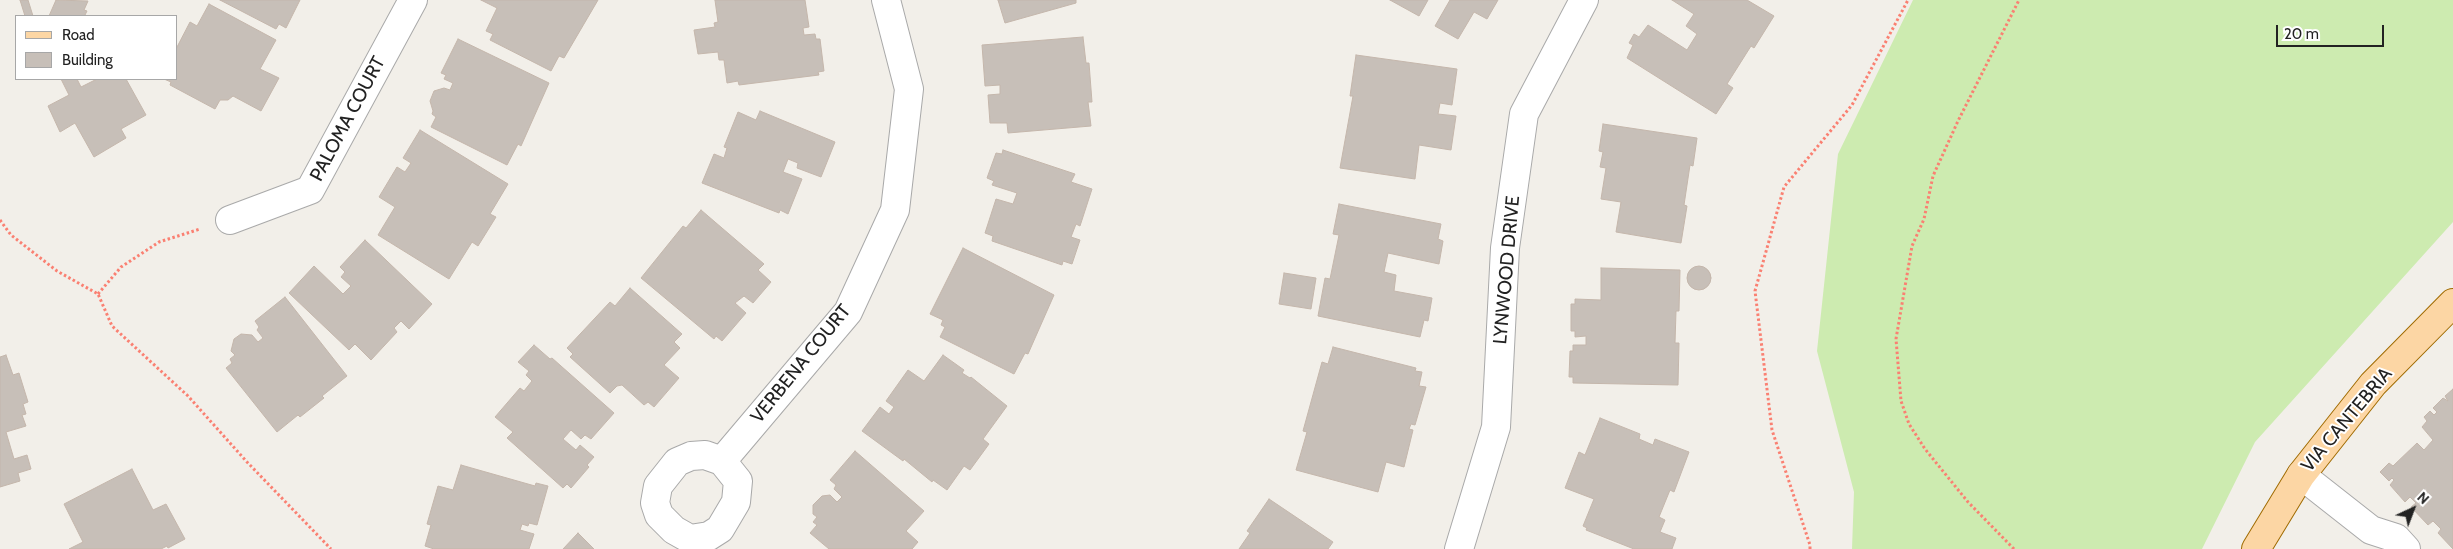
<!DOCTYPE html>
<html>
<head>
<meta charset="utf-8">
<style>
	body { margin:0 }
	#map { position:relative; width:2453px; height:549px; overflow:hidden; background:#f2efe9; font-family:Cabin,sans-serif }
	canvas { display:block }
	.legend { position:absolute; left:15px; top:15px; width:162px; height:65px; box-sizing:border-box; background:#fff; border:1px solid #a7a7a7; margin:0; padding:6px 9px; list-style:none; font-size:15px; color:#222 }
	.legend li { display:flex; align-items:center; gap:10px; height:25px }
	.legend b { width:25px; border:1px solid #a7a7a7 }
	.north { position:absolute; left:2388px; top:484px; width:50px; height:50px; -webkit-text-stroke:4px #fff; paint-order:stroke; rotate:43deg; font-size:14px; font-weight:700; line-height:20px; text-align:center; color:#222 }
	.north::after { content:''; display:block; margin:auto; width:18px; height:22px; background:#222; clip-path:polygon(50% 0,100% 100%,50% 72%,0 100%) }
	.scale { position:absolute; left:2276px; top:25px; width:108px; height:22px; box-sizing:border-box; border:2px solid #222; border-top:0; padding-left:6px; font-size:15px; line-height:18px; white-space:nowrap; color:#222; -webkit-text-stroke:4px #fff; paint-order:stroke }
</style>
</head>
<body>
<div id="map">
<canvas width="2453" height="549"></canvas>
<ul class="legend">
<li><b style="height:6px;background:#fcd6a4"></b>Road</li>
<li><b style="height:14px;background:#c7bfb8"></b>Building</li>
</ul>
<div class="north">N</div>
<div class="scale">20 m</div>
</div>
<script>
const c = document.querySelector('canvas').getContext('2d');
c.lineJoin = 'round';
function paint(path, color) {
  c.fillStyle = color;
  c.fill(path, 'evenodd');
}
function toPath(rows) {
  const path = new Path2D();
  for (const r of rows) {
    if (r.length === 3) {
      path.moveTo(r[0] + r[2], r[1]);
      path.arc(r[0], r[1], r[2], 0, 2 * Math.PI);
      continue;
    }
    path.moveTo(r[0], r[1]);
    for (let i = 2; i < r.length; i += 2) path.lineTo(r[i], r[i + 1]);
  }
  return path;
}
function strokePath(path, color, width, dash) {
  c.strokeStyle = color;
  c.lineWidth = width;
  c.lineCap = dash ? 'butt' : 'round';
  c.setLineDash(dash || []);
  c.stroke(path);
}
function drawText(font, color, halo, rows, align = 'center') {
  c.font = font + ' Cabin,sans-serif';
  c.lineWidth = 4;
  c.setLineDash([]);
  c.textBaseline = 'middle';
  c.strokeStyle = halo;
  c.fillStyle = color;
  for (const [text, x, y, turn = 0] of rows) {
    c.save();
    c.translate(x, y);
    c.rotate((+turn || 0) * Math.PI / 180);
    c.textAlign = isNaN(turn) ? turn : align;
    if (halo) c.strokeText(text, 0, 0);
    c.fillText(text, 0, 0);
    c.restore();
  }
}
paint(toPath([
	[1913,0,2453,0,2453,222,2255,442,2202,549,1852,549,1854,492,1817,351,1838,154]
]), '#cdebb0');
const building = toPath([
	[20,0,28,0,33,16,25,16,20,0],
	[56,0,88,1,84,10,87,11,85,15,87,16,49,16,56,0],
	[220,0,300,0,286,28,279,24,276,29,220,0],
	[481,0,598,0,564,58,559,56,551,71,490,40,493,34,486,31,497,8,481,0],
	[715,0,805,0,809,27,803,28,804,35,815,34,816,39,820,39,824,71,818,72,819,75,739,85,738,81,727,83,724,60,719,60,718,52,698,54,694,30,715,27,714,23,718,22,715,0],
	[998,0,1076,0,1076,3,1005,23,998,0],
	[1390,0,1428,0,1419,16,1390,0],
	[1450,0,1498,0,1487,19,1474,12,1458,39,1435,26,1450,0],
	[1672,0,1747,0,1774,16,1754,48,1751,46,1727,84,1733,88,1716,114,1627,58,1633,45,1629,43,1634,34,1639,37,1648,25,1687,50,1697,34,1686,26,1694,14,1672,0],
	[209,4,276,40,260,69,279,78,261,111,233,96,228,100,220,100,215,109,170,85,171,82,164,79,176,79,176,49,190,22,197,26,209,4],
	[1083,37,1086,63,1089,63,1092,102,1088,102,1091,126,1008,133,1007,123,990,123,988,95,1000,94,1000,85,985,86,982,45,1083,37],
	[458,39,549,83,521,146,518,144,507,165,431,127,436,117,432,114,433,111,430,101,434,91,444,88,450,90,453,83,444,79,446,75,441,73,458,39],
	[1356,55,1457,69,1452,105,1440,103,1438,114,1456,116,1451,150,1419,145,1415,179,1340,168,1353,96,1350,96,1356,55],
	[61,79,77,79,81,87,97,79,126,79,146,115,121,129,126,138,94,157,75,123,60,132,48,106,69,95,61,79],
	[760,111,835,142,821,177,797,168,798,163,788,159,783,172,802,179,788,214,780,210,779,213,702,183,714,154,724,158,727,148,724,147,738,112,756,120,760,111],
	[1603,124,1697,138,1693,166,1690,165,1684,205,1687,206,1681,243,1616,232,1621,202,1601,199,1606,168,1600,167,1603,152,1599,151,1603,124],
	[420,130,508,184,490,214,496,217,478,246,472,242,449,279,378,235,395,207,379,197,397,167,405,172,411,163,403,158,420,130],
	[1003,150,1075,174,1071,182,1092,189,1080,226,1076,224,1071,237,1080,240,1072,264,1063,261,1062,265,992,241,993,236,985,233,996,199,1013,204,1017,193,992,185,994,181,987,178,996,153,1002,154,1003,150],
	[1339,204,1441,224,1438,239,1443,241,1439,264,1388,253,1384,272,1396,275,1394,291,1432,298,1428,321,1424,320,1420,337,1318,316,1325,278,1330,279,1339,235,1333,234,1339,204],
	[701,210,764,264,758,270,771,282,753,303,744,296,735,303,746,313,722,341,716,336,714,339,641,278,683,226,686,228,701,210],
	[365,240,432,304,409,329,401,321,394,328,397,332,371,360,355,344,349,350,289,293,314,266,343,294,351,286,341,277,345,272,340,267,365,240],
	[963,248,1054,295,1028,354,1025,353,1014,374,940,337,945,327,941,325,943,320,930,314,963,248],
	[1699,278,12],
	[1601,268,1680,270,1679,311,1676,311,1675,343,1679,343,1678,385,1573,383,1573,377,1569,377,1570,351,1573,351,1573,345,1586,345,1586,336,1575,337,1575,331,1571,331,1571,304,1575,304,1575,299,1601,300,1601,268],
	[1284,273,1316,278,1311,309,1279,304,1284,273],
	[630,288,682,334,674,342,680,348,664,365,679,378,654,407,648,402,644,405,622,385,617,386,610,393,570,357,573,354,567,348,610,302,615,306,630,288],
	[285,297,347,376,322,396,324,398,300,417,298,415,277,432,226,368,232,363,230,359,235,355,231,351,234,339,241,334,252,335,258,342,263,338,257,330,259,327,255,321,285,297],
	[534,345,550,359,552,358,614,413,591,439,585,435,581,439,571,430,563,439,576,450,580,445,594,457,587,465,589,467,571,488,567,484,563,488,507,438,513,432,495,417,520,388,524,391,532,381,526,375,529,371,518,362,534,345],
	[1333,347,1416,368,1415,371,1422,372,1419,386,1426,387,1415,425,1411,424,1409,429,1413,430,1404,467,1386,462,1378,492,1296,470,1307,432,1303,431,1322,362,1328,364,1333,347],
	[6,355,13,375,19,373,28,402,23,404,26,414,22,415,26,426,6,432,14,459,27,455,31,469,18,473,20,481,0,487,0,357,6,355],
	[943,355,964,370,962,373,970,378,971,377,1007,406,983,439,989,444,970,470,964,466,947,490,933,480,932,482,904,459,903,461,862,431,880,407,889,414,894,407,886,401,908,370,924,381,943,355],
	[2453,389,2453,549,2438,533,2441,529,2433,521,2428,525,2411,507,2416,503,2410,497,2405,502,2390,485,2394,480,2392,478,2389,481,2380,472,2389,463,2393,466,2417,443,2424,450,2433,440,2422,427,2427,421,2424,417,2430,411,2434,415,2437,412,2433,408,2443,398,2448,401,2445,396,2453,389],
	[1600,418,1640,434,1639,439,1653,445,1655,439,1689,452,1674,492,1670,490,1659,517,1665,520,1660,532,1676,538,1672,549,1634,549,1586,530,1587,528,1583,526,1594,499,1565,488,1579,452,1585,455,1600,418],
	[855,451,924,511,906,531,918,542,912,549,829,549,810,533,817,525,813,522,817,517,813,514,813,505,822,496,830,495,837,502,842,497,834,489,836,485,830,480,855,451],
	[461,465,535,486,536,483,548,486,537,525,529,523,528,526,522,524,520,530,534,534,529,549,434,549,425,546,431,525,427,524,438,486,453,490,461,465],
	[132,469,153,510,166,504,185,539,168,548,167,546,161,549,69,549,83,542,64,504,132,469],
	[1269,499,1333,542,1328,549,1239,549,1250,533,1247,531,1269,499],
	[578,533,594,549,563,549,578,533]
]);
paint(building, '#c7bfb8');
strokePath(building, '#c4b6ab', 1);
const minor = toPath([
	[230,220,310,190,413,0],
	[705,455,722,461,738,481,736,502,720,529,709,536,690,539,674,530,659,515,655,503,658,486,677,462,691,456,705,455],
	[722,461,848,312,895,210,909,89,886,0],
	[2301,475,2371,530,2396,538,2406,549],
	[1459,549,1496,427,1505,248,1524,114,1584,0]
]);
const major = toPath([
	[2256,549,2301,475,2373,384,2453,303]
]);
strokePath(minor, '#a9a9a9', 30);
strokePath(major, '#a06b00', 30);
strokePath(toPath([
	[0,220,11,235,57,271,98,294,112,326,188,396,247,462,331,549],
	[98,294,121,267,159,242,200,229],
	[1810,549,1810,545,1772,430,1755,291,1784,187,1852,105,1908,0],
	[2014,549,1968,502,1925,449,1909,424,1901,401,1896,339,1912,246,1924,219,1933,176,1958,121,2019,0]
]), '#fa8072', 3, [2.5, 2.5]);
strokePath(minor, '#fff', 28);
strokePath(major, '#fcd6a4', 28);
drawText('19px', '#222', '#fff', [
	["PALOMA COURT",348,119,-62],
	["LYNWOOD DRIVE",1507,270,-85],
	["VERBENA COURT",801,364,-51],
	["VIA CANTEBRIA",2347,420,-50]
]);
</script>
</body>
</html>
